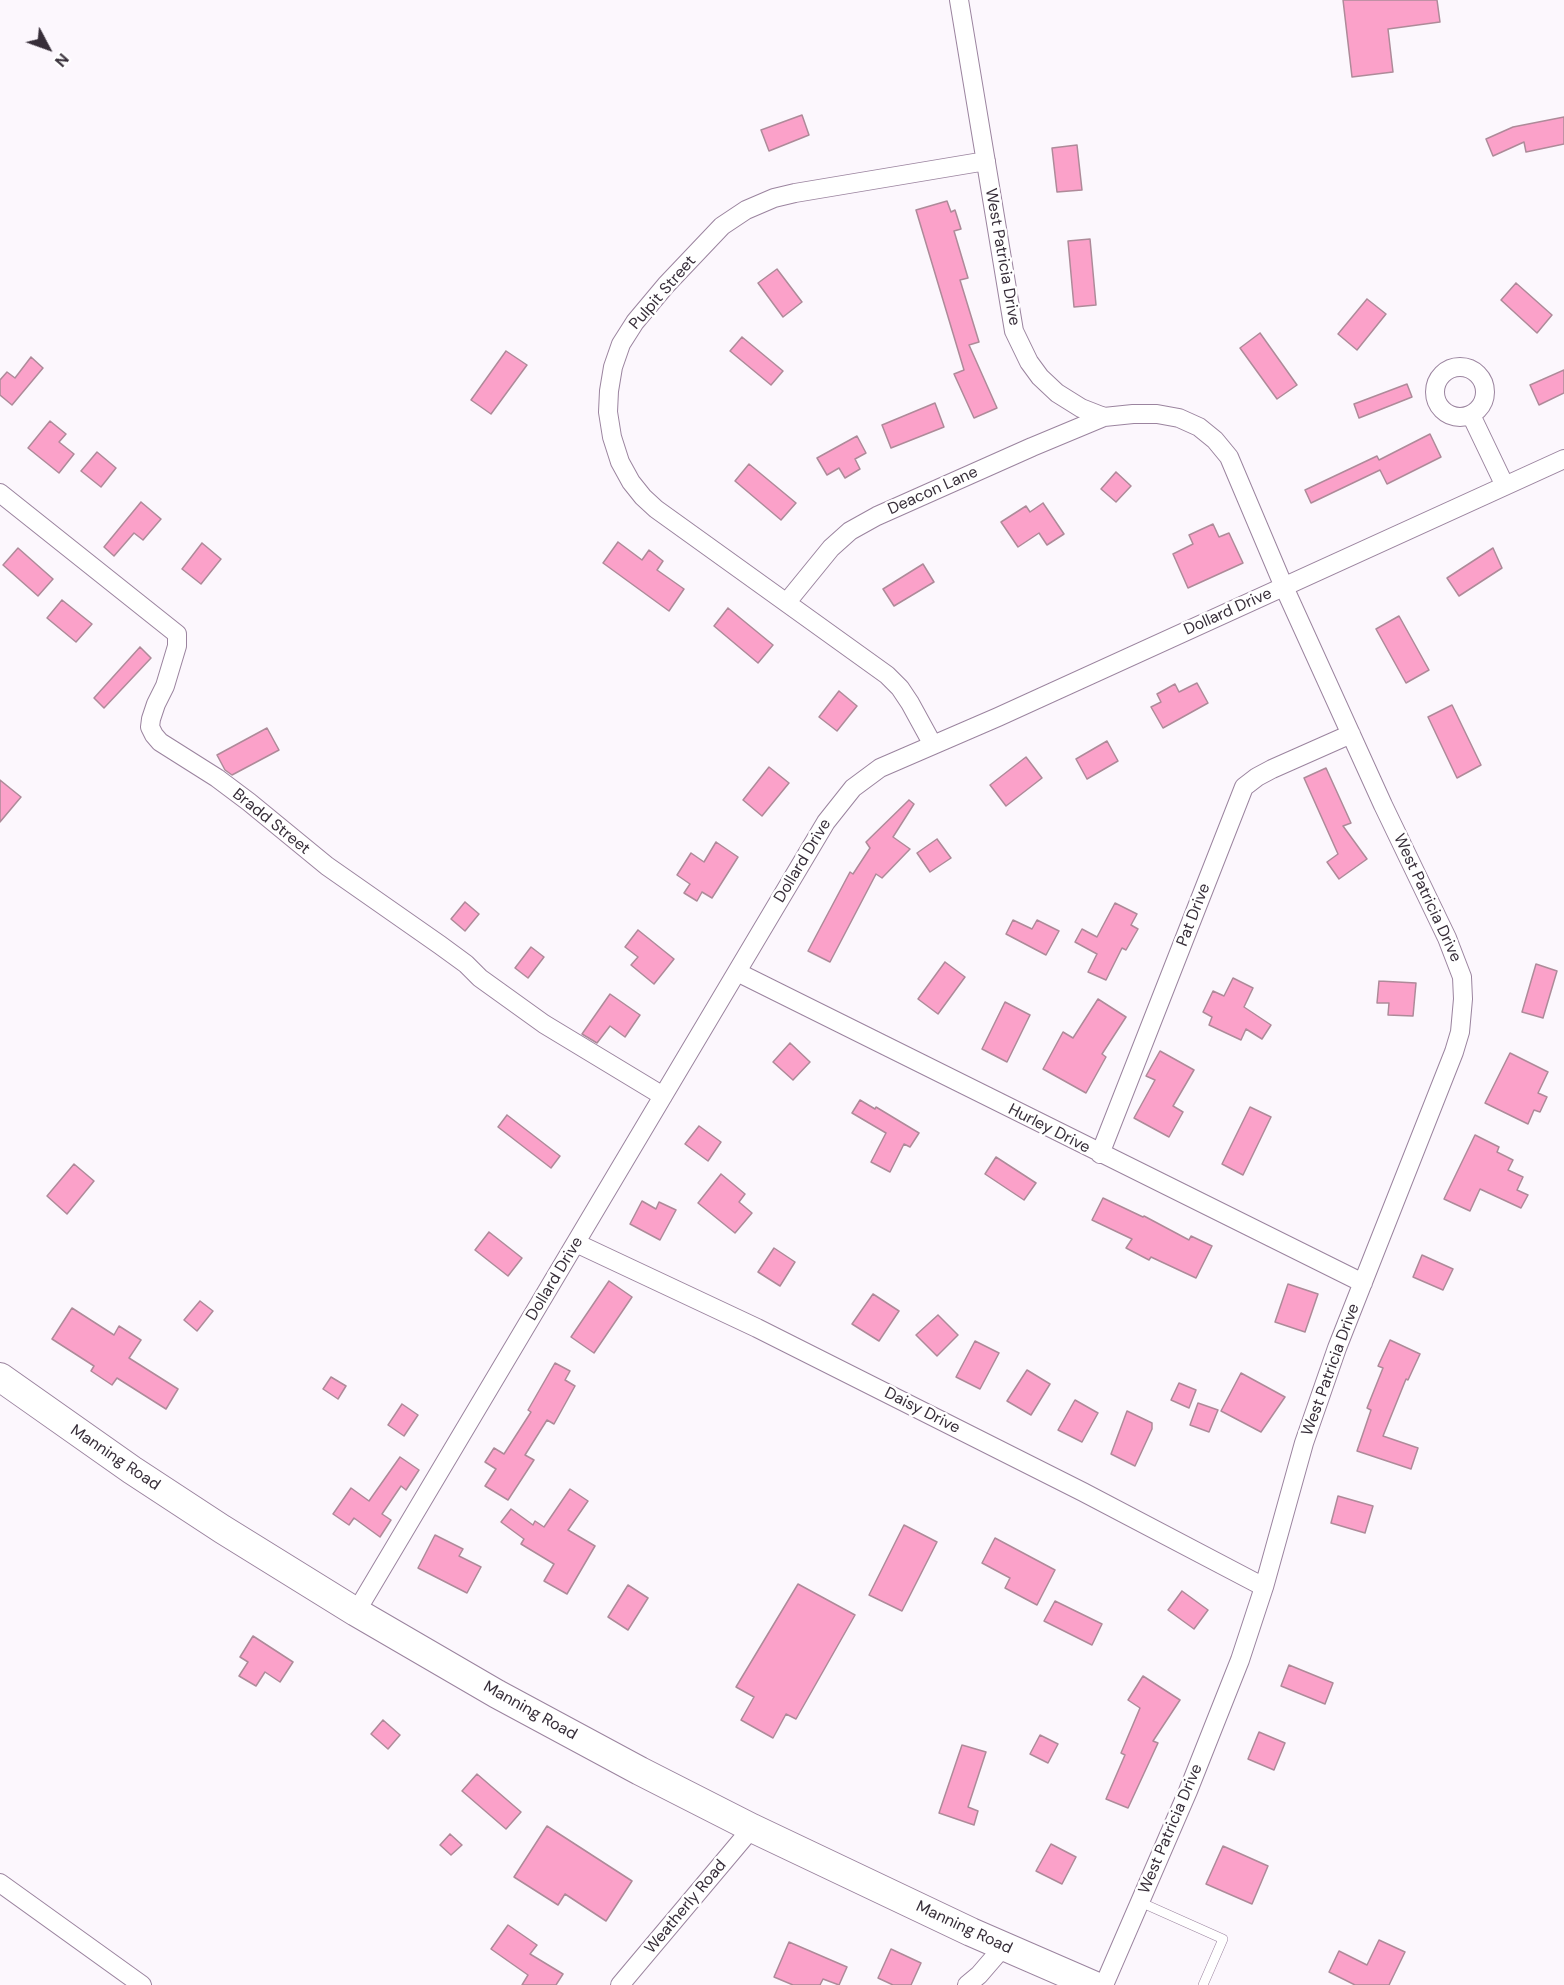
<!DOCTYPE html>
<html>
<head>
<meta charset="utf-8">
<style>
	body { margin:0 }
	#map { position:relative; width:1564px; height:1985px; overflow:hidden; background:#fcf7fd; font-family:"DM Sans",sans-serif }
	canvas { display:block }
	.north { position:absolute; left:18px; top:18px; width:60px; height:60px; -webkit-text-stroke:4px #fff; paint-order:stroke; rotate:131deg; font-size:16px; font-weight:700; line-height:24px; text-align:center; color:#372e39 }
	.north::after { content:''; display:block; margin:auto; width:21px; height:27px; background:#372e39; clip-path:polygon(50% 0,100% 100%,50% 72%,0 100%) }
</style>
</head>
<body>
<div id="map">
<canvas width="1564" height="1985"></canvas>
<div class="north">N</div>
</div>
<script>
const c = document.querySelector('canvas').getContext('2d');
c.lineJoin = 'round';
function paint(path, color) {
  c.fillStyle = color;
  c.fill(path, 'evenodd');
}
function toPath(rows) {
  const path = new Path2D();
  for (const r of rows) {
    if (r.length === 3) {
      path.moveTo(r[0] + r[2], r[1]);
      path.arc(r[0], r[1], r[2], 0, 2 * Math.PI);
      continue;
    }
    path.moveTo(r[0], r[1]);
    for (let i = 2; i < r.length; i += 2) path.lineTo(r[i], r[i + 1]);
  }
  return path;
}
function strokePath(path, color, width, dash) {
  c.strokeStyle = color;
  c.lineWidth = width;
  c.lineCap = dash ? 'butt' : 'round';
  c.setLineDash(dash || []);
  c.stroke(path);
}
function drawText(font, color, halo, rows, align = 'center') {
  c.font = font + ' "DM Sans",sans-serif';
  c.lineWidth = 5;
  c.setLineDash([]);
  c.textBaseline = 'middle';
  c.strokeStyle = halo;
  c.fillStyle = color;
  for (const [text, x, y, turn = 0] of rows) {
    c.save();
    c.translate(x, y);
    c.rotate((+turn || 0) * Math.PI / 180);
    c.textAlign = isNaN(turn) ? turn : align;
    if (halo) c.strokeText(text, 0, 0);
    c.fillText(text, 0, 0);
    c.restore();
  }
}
const building = toPath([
	[1343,0,1437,0,1440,22,1388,29,1393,72,1352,77,1343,0],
	[802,115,809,135,769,151,761,130,802,115],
	[1564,117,1564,144,1526,152,1524,142,1493,156,1486,139,1513,127,1564,117],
	[1077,145,1082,190,1057,192,1052,148,1077,145],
	[947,201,951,212,955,210,961,229,954,231,968,278,960,280,979,342,969,345,997,408,974,418,954,374,964,370,916,210,947,201],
	[1090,239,1096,305,1074,307,1068,241,1090,239],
	[777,269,802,302,783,317,758,283,777,269],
	[1516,283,1552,315,1537,333,1501,300,1516,283],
	[1367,299,1386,314,1357,350,1338,334,1367,299],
	[1260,333,1297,385,1277,399,1240,348,1260,333],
	[742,337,783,371,771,385,730,351,742,337],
	[506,351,527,365,491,414,471,400,506,351],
	[31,357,43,368,12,405,0,395,0,380,7,372,15,378,31,357],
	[1564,370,1564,393,1539,405,1530,385,1564,370],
	[1407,384,1412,397,1359,418,1354,404,1407,384],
	[935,403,944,427,891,448,882,425,935,403],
	[50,421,66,434,59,442,74,454,59,473,28,448,50,421],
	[1430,434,1441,457,1387,484,1380,470,1311,503,1305,490,1377,456,1379,460,1430,434],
	[857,436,866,453,855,459,860,469,845,478,839,468,827,475,817,458,857,436],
	[97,452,116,468,101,487,81,471,97,452],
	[749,464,796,503,781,520,735,481,749,464],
	[1116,472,1131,486,1116,502,1101,489,1116,472],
	[141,502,161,519,143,540,134,533,114,556,104,547,141,502],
	[1043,503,1064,534,1047,545,1039,533,1018,547,1001,522,1026,506,1030,512,1043,503],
	[1213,524,1219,537,1229,533,1243,563,1188,588,1173,554,1193,544,1189,535,1213,524],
	[618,542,642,560,649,550,663,561,657,570,684,589,669,611,603,563,618,542],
	[202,543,221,559,201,584,182,569,202,543],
	[18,548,53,579,38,596,3,565,18,548],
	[1493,548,1502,568,1459,596,1447,578,1493,548],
	[923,564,934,582,894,606,883,589,923,564],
	[62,600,92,624,76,642,47,618,62,600],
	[728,608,773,645,758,663,714,626,728,608],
	[1399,616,1429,670,1406,683,1376,629,1399,616],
	[140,647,151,658,104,708,94,698,140,647],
	[1197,683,1208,703,1163,728,1151,707,1161,702,1157,694,1175,684,1179,692,1197,683],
	[839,691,857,706,837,731,819,717,839,691],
	[1452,705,1481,765,1457,778,1428,717,1452,705],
	[267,728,279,750,232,775,225,770,217,755,267,728],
	[1107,741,1118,761,1087,779,1076,759,1107,741],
	[1026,757,1042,778,1006,806,990,785,1026,757],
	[769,767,789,783,762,816,743,800,769,767],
	[1326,768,1351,823,1343,826,1367,859,1339,879,1327,862,1338,854,1304,778,1326,768],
	[0,780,21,797,0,822,0,780],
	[909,800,914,804,893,837,910,849,882,878,876,874,830,962,808,951,850,872,853,874,870,848,866,842,909,800],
	[937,839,951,858,930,872,917,853,937,839],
	[716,842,738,857,712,898,702,892,697,901,684,893,690,884,677,875,691,853,704,862,716,842],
	[465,902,479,914,465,931,451,919,465,902],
	[1115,903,1137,914,1131,925,1138,929,1126,950,1122,948,1106,980,1088,972,1097,954,1075,942,1082,929,1097,937,1115,903],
	[1013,920,1032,929,1037,920,1059,931,1046,955,1006,934,1013,920],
	[638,930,674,959,654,984,631,965,638,957,625,947,638,930],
	[531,947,544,957,528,978,515,968,531,947],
	[945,962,965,977,938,1014,918,999,945,962],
	[1536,964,1557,971,1543,1018,1522,1012,1536,964],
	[1233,978,1253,988,1244,1007,1271,1025,1262,1039,1246,1029,1241,1040,1209,1025,1212,1017,1203,1012,1213,991,1224,996,1233,978],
	[1379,981,1416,983,1413,1016,1388,1015,1389,1003,1377,1003,1379,981],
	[610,994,640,1015,625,1037,610,1026,597,1043,582,1034,610,994],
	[1098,999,1126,1017,1102,1054,1106,1057,1086,1093,1043,1069,1063,1032,1073,1038,1098,999],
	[1005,1002,1030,1015,1007,1062,982,1049,1005,1002],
	[790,1043,810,1062,793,1080,773,1062,790,1043],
	[1160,1051,1194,1070,1173,1106,1183,1112,1169,1137,1134,1118,1155,1080,1146,1076,1160,1051],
	[1510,1053,1548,1072,1538,1093,1547,1097,1540,1112,1534,1110,1528,1124,1485,1103,1510,1053],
	[860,1100,875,1109,876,1107,919,1133,910,1147,904,1144,890,1172,871,1162,886,1133,852,1113,860,1100],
	[1250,1107,1271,1117,1243,1175,1222,1164,1250,1107],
	[507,1115,560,1156,551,1168,498,1127,507,1115],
	[699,1126,721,1142,708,1161,685,1144,699,1126],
	[1475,1135,1499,1147,1497,1152,1513,1160,1508,1170,1523,1177,1517,1190,1528,1195,1521,1208,1480,1189,1470,1211,1444,1199,1475,1135],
	[996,1157,1036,1183,1024,1200,985,1174,996,1157],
	[74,1164,94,1181,67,1214,47,1196,74,1164],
	[721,1174,745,1194,739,1202,752,1213,735,1233,698,1203,721,1174],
	[1103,1198,1143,1217,1144,1216,1189,1240,1191,1236,1212,1246,1196,1278,1151,1257,1149,1260,1126,1248,1132,1239,1092,1220,1103,1198],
	[642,1201,656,1209,659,1202,676,1210,660,1240,630,1224,642,1201],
	[489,1232,522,1258,508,1276,475,1250,489,1232],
	[774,1248,795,1262,780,1286,758,1272,774,1248],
	[1422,1255,1453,1269,1443,1290,1413,1277,1422,1255],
	[609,1281,632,1297,594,1353,571,1337,609,1281],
	[1288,1284,1318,1294,1305,1332,1275,1322,1288,1284],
	[873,1294,899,1311,879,1341,852,1324,873,1294],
	[200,1301,213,1311,197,1331,184,1320,200,1301],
	[72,1308,114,1335,119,1326,141,1340,129,1358,178,1389,166,1409,117,1378,112,1385,91,1371,94,1366,52,1339,72,1308],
	[938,1315,958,1335,937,1356,916,1335,938,1315],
	[1390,1340,1420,1354,1408,1380,1406,1379,1383,1436,1418,1448,1411,1469,1357,1451,1371,1410,1367,1408,1383,1368,1378,1366,1390,1340],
	[975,1341,999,1353,980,1389,956,1377,975,1341],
	[555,1363,570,1371,565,1380,575,1386,554,1424,547,1420,525,1455,534,1460,508,1500,485,1486,496,1469,485,1462,494,1448,504,1454,531,1412,528,1410,555,1363],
	[1027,1370,1050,1384,1031,1415,1007,1401,1027,1370],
	[1241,1373,1285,1397,1261,1432,1221,1411,1241,1373],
	[331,1377,346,1386,338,1399,323,1389,331,1377],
	[1179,1383,1196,1390,1189,1408,1171,1400,1179,1383],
	[1075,1400,1098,1413,1082,1442,1058,1430,1075,1400],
	[1198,1403,1218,1410,1209,1432,1190,1425,1198,1403],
	[402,1404,418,1415,404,1436,388,1425,402,1404],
	[1127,1411,1152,1423,1152,1429,1135,1466,1111,1454,1127,1411],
	[400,1457,419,1470,406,1490,401,1486,382,1514,391,1520,380,1537,354,1518,349,1525,333,1514,351,1488,369,1501,400,1457],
	[570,1489,588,1501,568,1530,595,1546,567,1594,544,1581,554,1564,521,1544,524,1539,501,1522,511,1509,533,1525,535,1521,544,1527,570,1489],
	[1338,1496,1373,1506,1365,1533,1331,1523,1338,1496],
	[904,1525,937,1542,902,1611,869,1595,904,1525],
	[435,1535,463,1549,459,1556,481,1567,467,1593,418,1568,435,1535],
	[995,1538,1055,1570,1037,1605,1005,1588,1010,1578,982,1563,995,1538],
	[798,1584,855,1615,796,1719,786,1714,773,1738,741,1720,754,1697,736,1687,798,1584],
	[628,1585,648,1598,628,1630,608,1617,628,1585],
	[1182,1591,1208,1610,1194,1629,1168,1610,1182,1591],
	[1055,1601,1102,1624,1092,1645,1044,1621,1055,1601],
	[253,1636,293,1662,280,1682,265,1672,256,1686,239,1676,248,1662,240,1657,253,1636],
	[1289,1665,1333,1683,1325,1704,1281,1686,1289,1665],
	[1143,1676,1180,1700,1153,1741,1158,1743,1128,1808,1106,1799,1125,1755,1121,1753,1140,1708,1128,1700,1143,1676],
	[383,1720,400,1735,388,1749,371,1734,383,1720],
	[1259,1732,1285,1743,1274,1770,1248,1759,1259,1732],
	[1040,1735,1058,1744,1048,1763,1030,1754,1040,1735],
	[962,1745,986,1752,968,1807,978,1811,974,1825,939,1813,962,1745],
	[477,1774,521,1812,506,1829,462,1791,477,1774],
	[547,1826,632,1881,606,1921,565,1894,558,1905,514,1877,547,1826],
	[450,1834,462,1845,451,1855,440,1845,450,1834],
	[1051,1844,1076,1857,1062,1884,1036,1871,1051,1844],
	[1223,1846,1268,1866,1252,1904,1206,1884,1223,1846],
	[508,1925,537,1945,530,1954,563,1974,556,1985,522,1985,528,1975,491,1949,508,1925],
	[1379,1940,1405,1952,1389,1985,1355,1985,1329,1972,1339,1951,1367,1965,1379,1940],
	[789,1942,847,1967,839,1985,823,1979,820,1985,793,1985,774,1977,789,1942],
	[891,1949,921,1963,911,1985,893,1985,878,1978,891,1949]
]);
paint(building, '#fba1c9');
strokePath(building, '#ae8a99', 1.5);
const service = toPath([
	[1140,1902,1223,1939,1203,1985]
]);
const minor = toPath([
	[959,0,1014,331,1029,362,1040,377,1057,393,1081,408,1104,417,1133,414,1157,414,1179,418,1199,427,1215,440,1229,457,1284,587,1383,805,1447,938,1462,977,1463,999,1460,1032,1454,1052,1337,1348,1304,1443,1264,1587,1240,1660,1188,1791,1104,1985],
	[1460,392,25],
	[1471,415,1505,486],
	[0,493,177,634,177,646,165,686,156,704,151,719,150,727,154,735,160,742,217,778,249,802,327,866,440,945,466,964,480,978,544,1024,663,1096],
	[787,602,831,548,850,531,877,516,1032,447,1104,417],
	[933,745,910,703,900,688,887,675,656,509,643,497,631,482,620,462,612,437,608,412,609,391,613,367,621,344,635,322,666,285,722,226,746,210,774,198,795,193,986,161],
	[737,972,1363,1283],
	[1100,1154,1244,787,1257,777,1272,769,1351,734],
	[576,1243,757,1328,1083,1492,1264,1587],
	[356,1612,826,822,853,788,880,768,998,717,1564,459],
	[0,1883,142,1985],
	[620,1985,752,1828],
	[967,1985,979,1975,1004,1946]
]);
const primary = toPath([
	[0,1377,132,1470,222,1529,356,1612,497,1694,640,1771,752,1828,971,1932,1093,1985]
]);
strokePath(service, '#9b849f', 10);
strokePath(minor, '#9b849f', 20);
strokePath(primary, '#9b849f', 30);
strokePath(service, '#fff', 9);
strokePath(minor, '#fff', 18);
strokePath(primary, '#fff', 28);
drawText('16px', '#372e39', '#fff', [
	["West Patricia Drive",1002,257,80],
	["Pulpit Street",663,293,-49],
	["Deacon Lane",933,491,-24],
	["Dollard Drive",1228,612,-24],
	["Bradd Street",271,822,39],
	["Dollard Drive",803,861,-59],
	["West Patricia Drive",1427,898,65],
	["Pat Drive",1194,915,-69],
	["Hurley Drive",1049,1129,27],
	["Dollard Drive",555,1279,-59],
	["West Patricia Drive",1331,1370,-70],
	["Daisy Drive",922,1411,27],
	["Manning Road",115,1458,34],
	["Manning Road",530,1711,29],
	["West Patricia Drive",1171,1829,-67],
	["Weatherly Road",686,1907,-50],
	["Manning Road",964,1928,25]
]);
</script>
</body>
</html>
